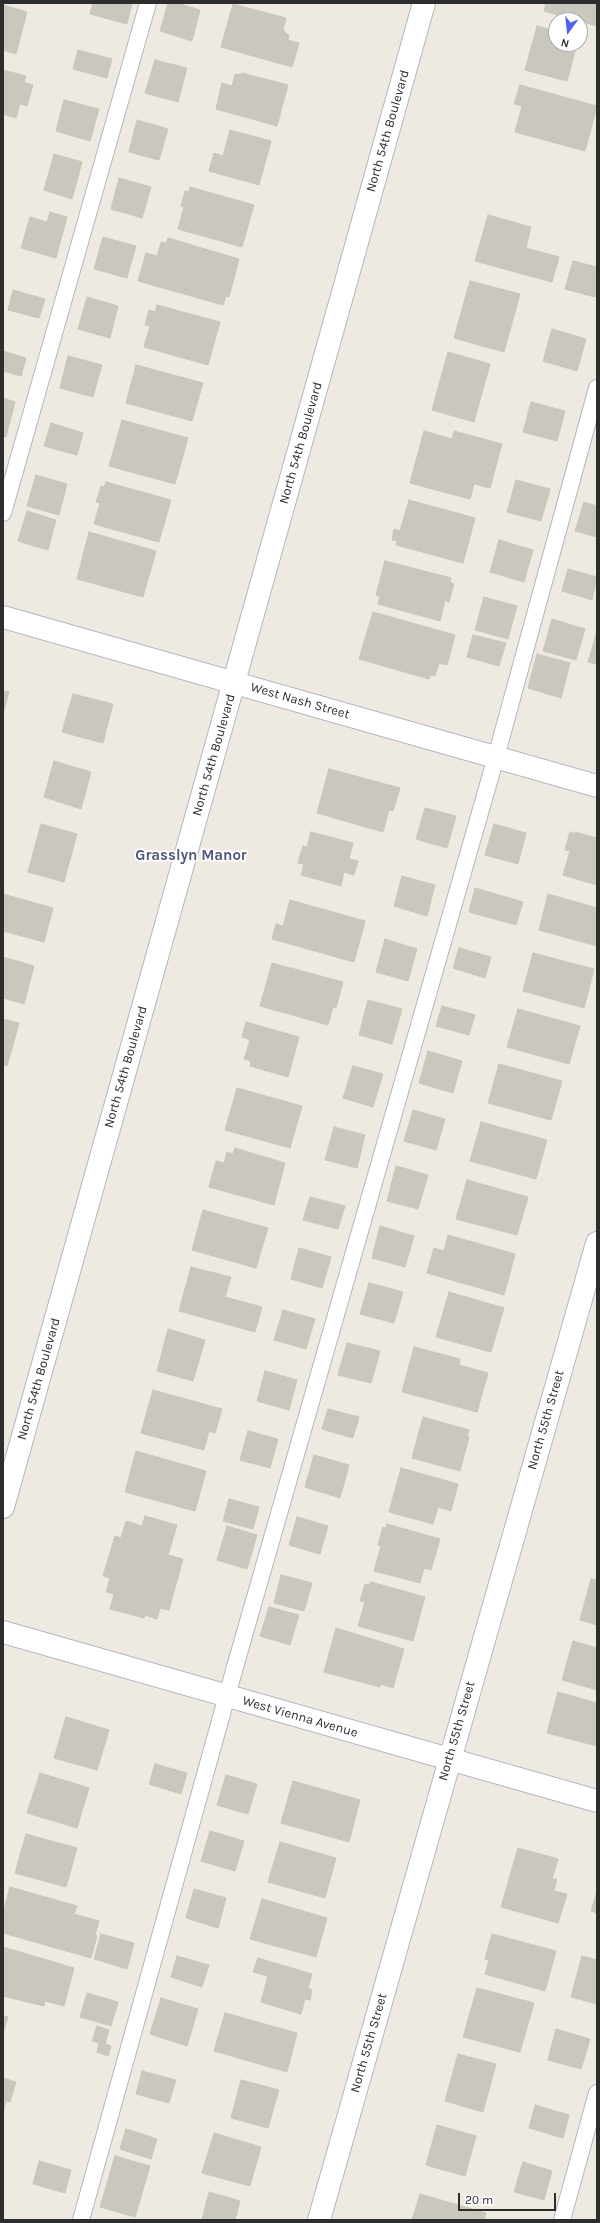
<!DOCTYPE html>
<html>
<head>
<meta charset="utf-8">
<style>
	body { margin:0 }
	#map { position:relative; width:600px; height:2223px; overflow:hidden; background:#eee9e1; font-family:Karla,sans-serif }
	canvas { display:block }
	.frame { position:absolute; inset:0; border:4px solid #2d2d2d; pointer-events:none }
	.north { position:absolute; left:548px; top:12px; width:40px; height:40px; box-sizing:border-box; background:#fff; border:1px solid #ababab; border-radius:50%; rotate:195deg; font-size:11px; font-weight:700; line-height:16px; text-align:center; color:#2d2d2d }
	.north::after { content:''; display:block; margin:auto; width:14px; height:18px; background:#4e64ee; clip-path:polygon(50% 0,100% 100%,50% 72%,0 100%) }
	.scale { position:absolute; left:458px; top:2193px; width:98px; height:18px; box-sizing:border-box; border:2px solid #2d2d2d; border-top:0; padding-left:5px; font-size:12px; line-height:14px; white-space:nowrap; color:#2d2d2d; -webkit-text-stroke:3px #fff; paint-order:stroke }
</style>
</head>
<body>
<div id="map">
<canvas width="600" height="2223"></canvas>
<div class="frame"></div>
<div class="north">N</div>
<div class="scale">20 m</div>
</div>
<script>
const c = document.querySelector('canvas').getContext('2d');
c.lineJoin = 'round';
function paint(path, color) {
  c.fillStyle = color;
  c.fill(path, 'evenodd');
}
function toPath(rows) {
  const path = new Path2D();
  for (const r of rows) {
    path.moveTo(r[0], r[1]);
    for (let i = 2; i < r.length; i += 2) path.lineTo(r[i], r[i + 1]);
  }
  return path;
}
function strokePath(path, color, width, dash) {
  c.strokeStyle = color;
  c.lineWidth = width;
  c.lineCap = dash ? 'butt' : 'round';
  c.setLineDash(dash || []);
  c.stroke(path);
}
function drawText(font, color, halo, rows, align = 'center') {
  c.font = font + ' Karla,sans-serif';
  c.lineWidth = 3.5;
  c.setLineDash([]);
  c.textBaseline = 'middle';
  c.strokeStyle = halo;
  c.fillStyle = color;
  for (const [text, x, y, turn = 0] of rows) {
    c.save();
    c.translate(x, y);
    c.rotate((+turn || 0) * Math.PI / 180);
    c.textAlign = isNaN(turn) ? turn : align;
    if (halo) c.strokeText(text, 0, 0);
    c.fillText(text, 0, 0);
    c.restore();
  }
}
const building = toPath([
	[93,3,132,3,127,24,90,14,93,3],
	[168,3,177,3,200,10,192,41,160,31,168,3],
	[546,3,597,3,597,26,544,11,546,3],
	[233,4,286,18,283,30,289,36,288,40,299,43,292,67,221,47,233,4],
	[3,5,27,12,16,54,3,50,3,5],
	[537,26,556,31,556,44,577,44,567,81,525,70,537,26],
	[78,50,112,59,107,78,73,69,78,50],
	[155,60,187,68,178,102,145,93,155,60],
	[3,70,26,76,24,82,33,85,27,106,20,104,16,118,3,114,3,70],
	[242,73,288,85,277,126,216,109,222,83,232,86,235,74,242,75,242,73],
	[520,85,597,106,585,151,515,132,522,106,514,104,520,85],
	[64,100,99,109,90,141,56,131,64,100],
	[137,120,168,129,159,160,129,152,137,120],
	[230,130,271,141,259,185,209,171,214,153,223,156,230,130],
	[54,154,82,162,72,199,44,190,54,154],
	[119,178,151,187,142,218,111,209,119,178],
	[190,187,254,205,242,247,178,229,184,207,181,206,185,191,189,192,190,187],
	[50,212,67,217,56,258,21,248,30,217,47,222,50,212],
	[488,215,531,227,526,248,559,257,552,282,475,261,488,215],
	[103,237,136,246,127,278,94,269,103,237],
	[168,238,239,259,229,297,226,296,223,305,138,281,146,253,157,256,161,242,166,243,168,238],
	[573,261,597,267,595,297,565,289,573,261],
	[470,281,520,294,504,352,454,338,470,281],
	[13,290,45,299,39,318,8,310,13,290],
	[87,297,118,306,110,338,78,329,87,297],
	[157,305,220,322,208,365,144,347,150,326,145,325,149,310,155,312,157,305],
	[552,329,586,339,577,371,543,361,552,329],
	[3,351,26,358,21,376,3,371,3,351],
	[448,352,490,364,474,422,432,410,448,352],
	[68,356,102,365,93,397,60,388,68,356],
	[136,365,203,383,192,421,126,403,136,365],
	[3,398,15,402,6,437,3,436,3,398],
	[531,402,565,411,557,441,523,432,531,402],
	[122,420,188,438,175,484,109,466,122,420],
	[51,423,83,433,77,455,44,446,51,423],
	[424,431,452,439,454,431,502,444,490,488,474,484,470,499,410,483,424,431],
	[36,475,67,484,59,515,27,506,36,475],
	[516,480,550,489,541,521,507,512,516,480],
	[106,482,171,500,159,542,94,524,100,503,96,502,101,486,104,487,106,482],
	[409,500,475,518,463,563,396,545,397,541,392,540,394,529,400,531,409,500],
	[584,502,597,506,597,537,575,531,584,502],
	[27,511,56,520,48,550,18,541,27,511],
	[89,532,156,551,143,597,77,579,89,532],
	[499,540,533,550,524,582,490,572,499,540],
	[385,561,451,578,450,582,454,584,449,602,445,600,440,621,378,604,380,597,376,595,385,561],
	[568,569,597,577,592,600,562,591,568,569],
	[484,597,517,606,508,639,475,630,484,597],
	[373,612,455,635,447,665,439,663,435,676,430,675,429,679,359,659,373,612],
	[552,619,585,629,576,660,543,651,552,619],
	[597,631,597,664,588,662,597,631],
	[473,635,506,643,499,666,467,657,473,635],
	[537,654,570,663,561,698,528,688,537,654],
	[3,691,9,692,3,714,3,691],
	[73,694,113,704,103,743,62,732,73,694],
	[54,761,91,772,81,809,44,797,54,761],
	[329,769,400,788,393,811,389,810,383,832,317,813,329,769],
	[425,808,456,816,447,848,416,839,425,808],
	[41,824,77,834,64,882,28,872,41,824],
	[494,824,526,833,518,864,485,855,494,824],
	[311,832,353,843,349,859,358,861,354,875,344,872,341,886,301,875,304,864,298,863,303,846,307,847,311,832],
	[570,832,575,834,575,832,597,838,597,885,563,875,570,851,565,850,570,832],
	[402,876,435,885,427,916,394,906,402,876],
	[475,888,523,902,516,925,469,912,475,888],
	[3,894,53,908,44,942,3,931,3,894],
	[548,894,597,908,597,946,539,930,548,894],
	[290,900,365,921,354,962,272,939,276,924,283,926,290,900],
	[385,939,417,949,408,981,376,972,385,939],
	[459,948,491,957,485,978,453,968,459,948],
	[533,953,594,969,584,1008,523,991,533,953],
	[3,957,34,966,24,1004,3,998,3,957],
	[272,963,343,982,336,1008,333,1007,328,1025,260,1006,272,963],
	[368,1000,402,1009,392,1044,359,1035,368,1000],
	[442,1006,475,1015,469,1035,436,1026,442,1006],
	[518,1009,580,1026,569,1064,507,1047,518,1009],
	[3,1019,19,1023,7,1066,3,1064,3,1019],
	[246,1022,299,1037,288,1077,250,1066,251,1061,244,1059,250,1040,242,1037,246,1022],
	[428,1051,462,1061,453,1093,419,1083,428,1051],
	[499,1064,562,1081,551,1120,488,1103,499,1064],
	[353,1066,383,1074,373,1107,343,1098,353,1066],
	[237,1088,302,1106,290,1148,225,1130,237,1088],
	[413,1110,445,1119,436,1150,404,1141,413,1110],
	[481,1122,547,1140,536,1179,470,1161,481,1122],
	[334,1127,365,1135,357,1168,325,1160,334,1127],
	[235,1148,285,1163,274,1205,209,1187,216,1161,224,1163,227,1152,233,1154,235,1148],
	[396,1166,428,1175,418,1209,387,1201,396,1166],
	[467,1180,528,1197,517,1235,456,1219,467,1180],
	[310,1197,345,1206,338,1229,303,1220,310,1197],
	[203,1210,268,1228,256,1268,192,1250,203,1210],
	[380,1226,414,1236,405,1267,372,1258,380,1226],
	[448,1235,515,1254,504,1295,427,1273,434,1248,444,1251,448,1235],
	[299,1248,331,1257,322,1288,291,1279,299,1248],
	[191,1267,231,1277,225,1297,262,1307,255,1332,179,1311,191,1267],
	[369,1283,403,1292,394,1323,360,1314,369,1283],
	[449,1292,504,1308,491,1352,436,1337,449,1292],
	[283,1310,315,1319,306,1349,274,1340,283,1310],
	[168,1329,205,1340,193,1381,157,1371,168,1329],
	[347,1343,380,1351,371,1383,338,1375,347,1343],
	[414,1347,460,1359,459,1365,488,1373,477,1412,402,1392,414,1347],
	[265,1371,297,1380,289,1410,257,1401,265,1371],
	[153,1390,222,1409,215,1433,209,1431,204,1450,141,1433,153,1390],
	[328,1409,359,1417,353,1438,322,1429,328,1409],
	[423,1417,469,1430,467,1437,469,1437,460,1471,412,1458,423,1417],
	[248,1431,278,1439,270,1468,240,1460,248,1431],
	[136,1451,206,1471,195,1511,125,1492,136,1451],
	[314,1455,349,1465,340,1498,305,1487,314,1455],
	[401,1468,458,1484,451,1511,438,1507,433,1524,389,1512,401,1468],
	[229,1499,259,1507,253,1529,223,1521,229,1499],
	[145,1516,177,1525,168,1555,183,1559,169,1610,160,1608,157,1619,145,1615,144,1618,110,1609,114,1594,106,1592,110,1578,103,1576,115,1536,121,1538,126,1521,142,1526,145,1516],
	[297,1517,328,1526,320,1554,289,1545,297,1517],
	[387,1524,440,1539,431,1570,424,1568,420,1583,374,1571,381,1546,378,1545,383,1527,386,1528,387,1524],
	[227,1526,257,1535,247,1569,217,1560,227,1526],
	[281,1575,312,1583,304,1611,274,1603,281,1575],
	[591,1579,597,1580,597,1625,580,1620,591,1579],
	[371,1582,425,1597,413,1641,358,1626,365,1602,360,1601,365,1584,370,1585,371,1582],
	[269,1607,299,1615,290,1645,260,1636,269,1607],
	[336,1628,404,1649,393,1688,381,1684,380,1687,324,1672,336,1628],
	[573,1641,597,1648,597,1690,562,1680,573,1641],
	[558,1692,597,1703,597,1746,547,1733,558,1692],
	[66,1717,109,1730,97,1770,54,1758,66,1717],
	[155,1764,187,1773,181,1794,149,1784,155,1764],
	[40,1773,89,1788,77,1828,27,1813,40,1773],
	[226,1775,257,1784,248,1814,217,1805,226,1775],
	[293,1781,360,1800,349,1842,281,1823,293,1781],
	[210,1831,244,1841,235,1871,201,1861,210,1831],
	[26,1834,77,1848,66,1887,15,1873,26,1834],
	[280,1842,336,1858,325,1898,268,1882,280,1842],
	[518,1848,558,1859,552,1879,557,1879,554,1891,567,1894,558,1923,501,1907,518,1848],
	[10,1887,77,1906,74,1914,99,1921,95,1935,97,1936,91,1958,3,1933,3,1913,10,1887],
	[194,1889,226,1898,218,1928,186,1918,194,1889],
	[597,1891,597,1913,591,1911,597,1891],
	[262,1899,327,1918,316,1957,250,1939,262,1899],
	[101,1934,134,1943,127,1969,94,1959,101,1934],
	[492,1934,556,1951,545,1991,485,1974,489,1960,485,1959,492,1934],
	[3,1947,74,1968,64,2006,45,2001,44,2006,3,1996,3,1947],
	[177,1956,209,1965,202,1987,171,1977,177,1956],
	[582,1956,597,1960,597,2004,571,1997,582,1956],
	[258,1958,312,1974,308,1988,312,1990,310,2000,305,1999,301,2014,261,2002,268,1976,253,1972,258,1958],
	[477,1988,534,2003,520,2052,463,2037,477,1988],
	[87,1993,118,2002,111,2026,80,2017,87,1993],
	[161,1998,198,2009,187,2046,150,2034,161,1998],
	[225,2013,297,2033,287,2072,214,2051,225,2013],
	[3,2016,8,2017,3,2033,3,2016],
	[97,2026,109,2030,105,2044,111,2046,108,2056,97,2052,99,2043,92,2041,97,2026],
	[556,2029,590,2039,581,2069,548,2060,556,2029],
	[458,2054,496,2064,483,2112,445,2101,458,2054],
	[142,2071,176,2080,169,2103,136,2094,142,2071],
	[3,2078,16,2082,10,2102,6,2101,3,2112,3,2078],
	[241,2080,279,2090,268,2128,231,2118,241,2080],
	[535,2105,569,2115,563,2138,529,2128,535,2105],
	[437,2125,476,2136,465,2176,426,2165,437,2125],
	[126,2129,157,2139,151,2159,120,2149,126,2129],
	[214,2133,261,2147,250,2186,202,2173,214,2133],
	[115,2156,150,2166,135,2217,100,2207,115,2156],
	[39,2161,71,2170,65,2193,33,2184,39,2161],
	[523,2162,552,2171,544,2200,514,2192,523,2162],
	[209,2192,240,2201,235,2220,202,2220,209,2192],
	[420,2194,486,2213,484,2220,412,2220,420,2194]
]);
paint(building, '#cac7bf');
strokePath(building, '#c9c5bb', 1);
const lane = toPath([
	[3,513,148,3],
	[81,2220,235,1667,496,757,597,388],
	[562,2220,597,2093]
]);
const street = toPath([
	[3,617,597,786],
	[3,1507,424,3],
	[3,1632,597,1801],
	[319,2220,597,1243]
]);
strokePath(lane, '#b4b6bf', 18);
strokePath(street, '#b4b6bf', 24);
strokePath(lane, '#fff', 16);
strokePath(street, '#fff', 22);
drawText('13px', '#2d2d2d', '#fff', [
	["North 54th Boulevard",388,131,-74],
	["North 54th Boulevard",301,443,-74],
	["West Nash Street",300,701,16],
	["North 54th Boulevard",214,755,-74],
	["North 54th Boulevard",126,1067,-74],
	["North 54th Boulevard",39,1379,-74],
	["North 55th Street",546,1420,-74],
	["West Vienna Avenue",300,1717,16],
	["North 55th Street",457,1731,-74],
	["North 55th Street",369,2043,-74]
]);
drawText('bold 15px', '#50567c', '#fff', [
	["Grasslyn Manor",191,856]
]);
</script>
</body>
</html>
